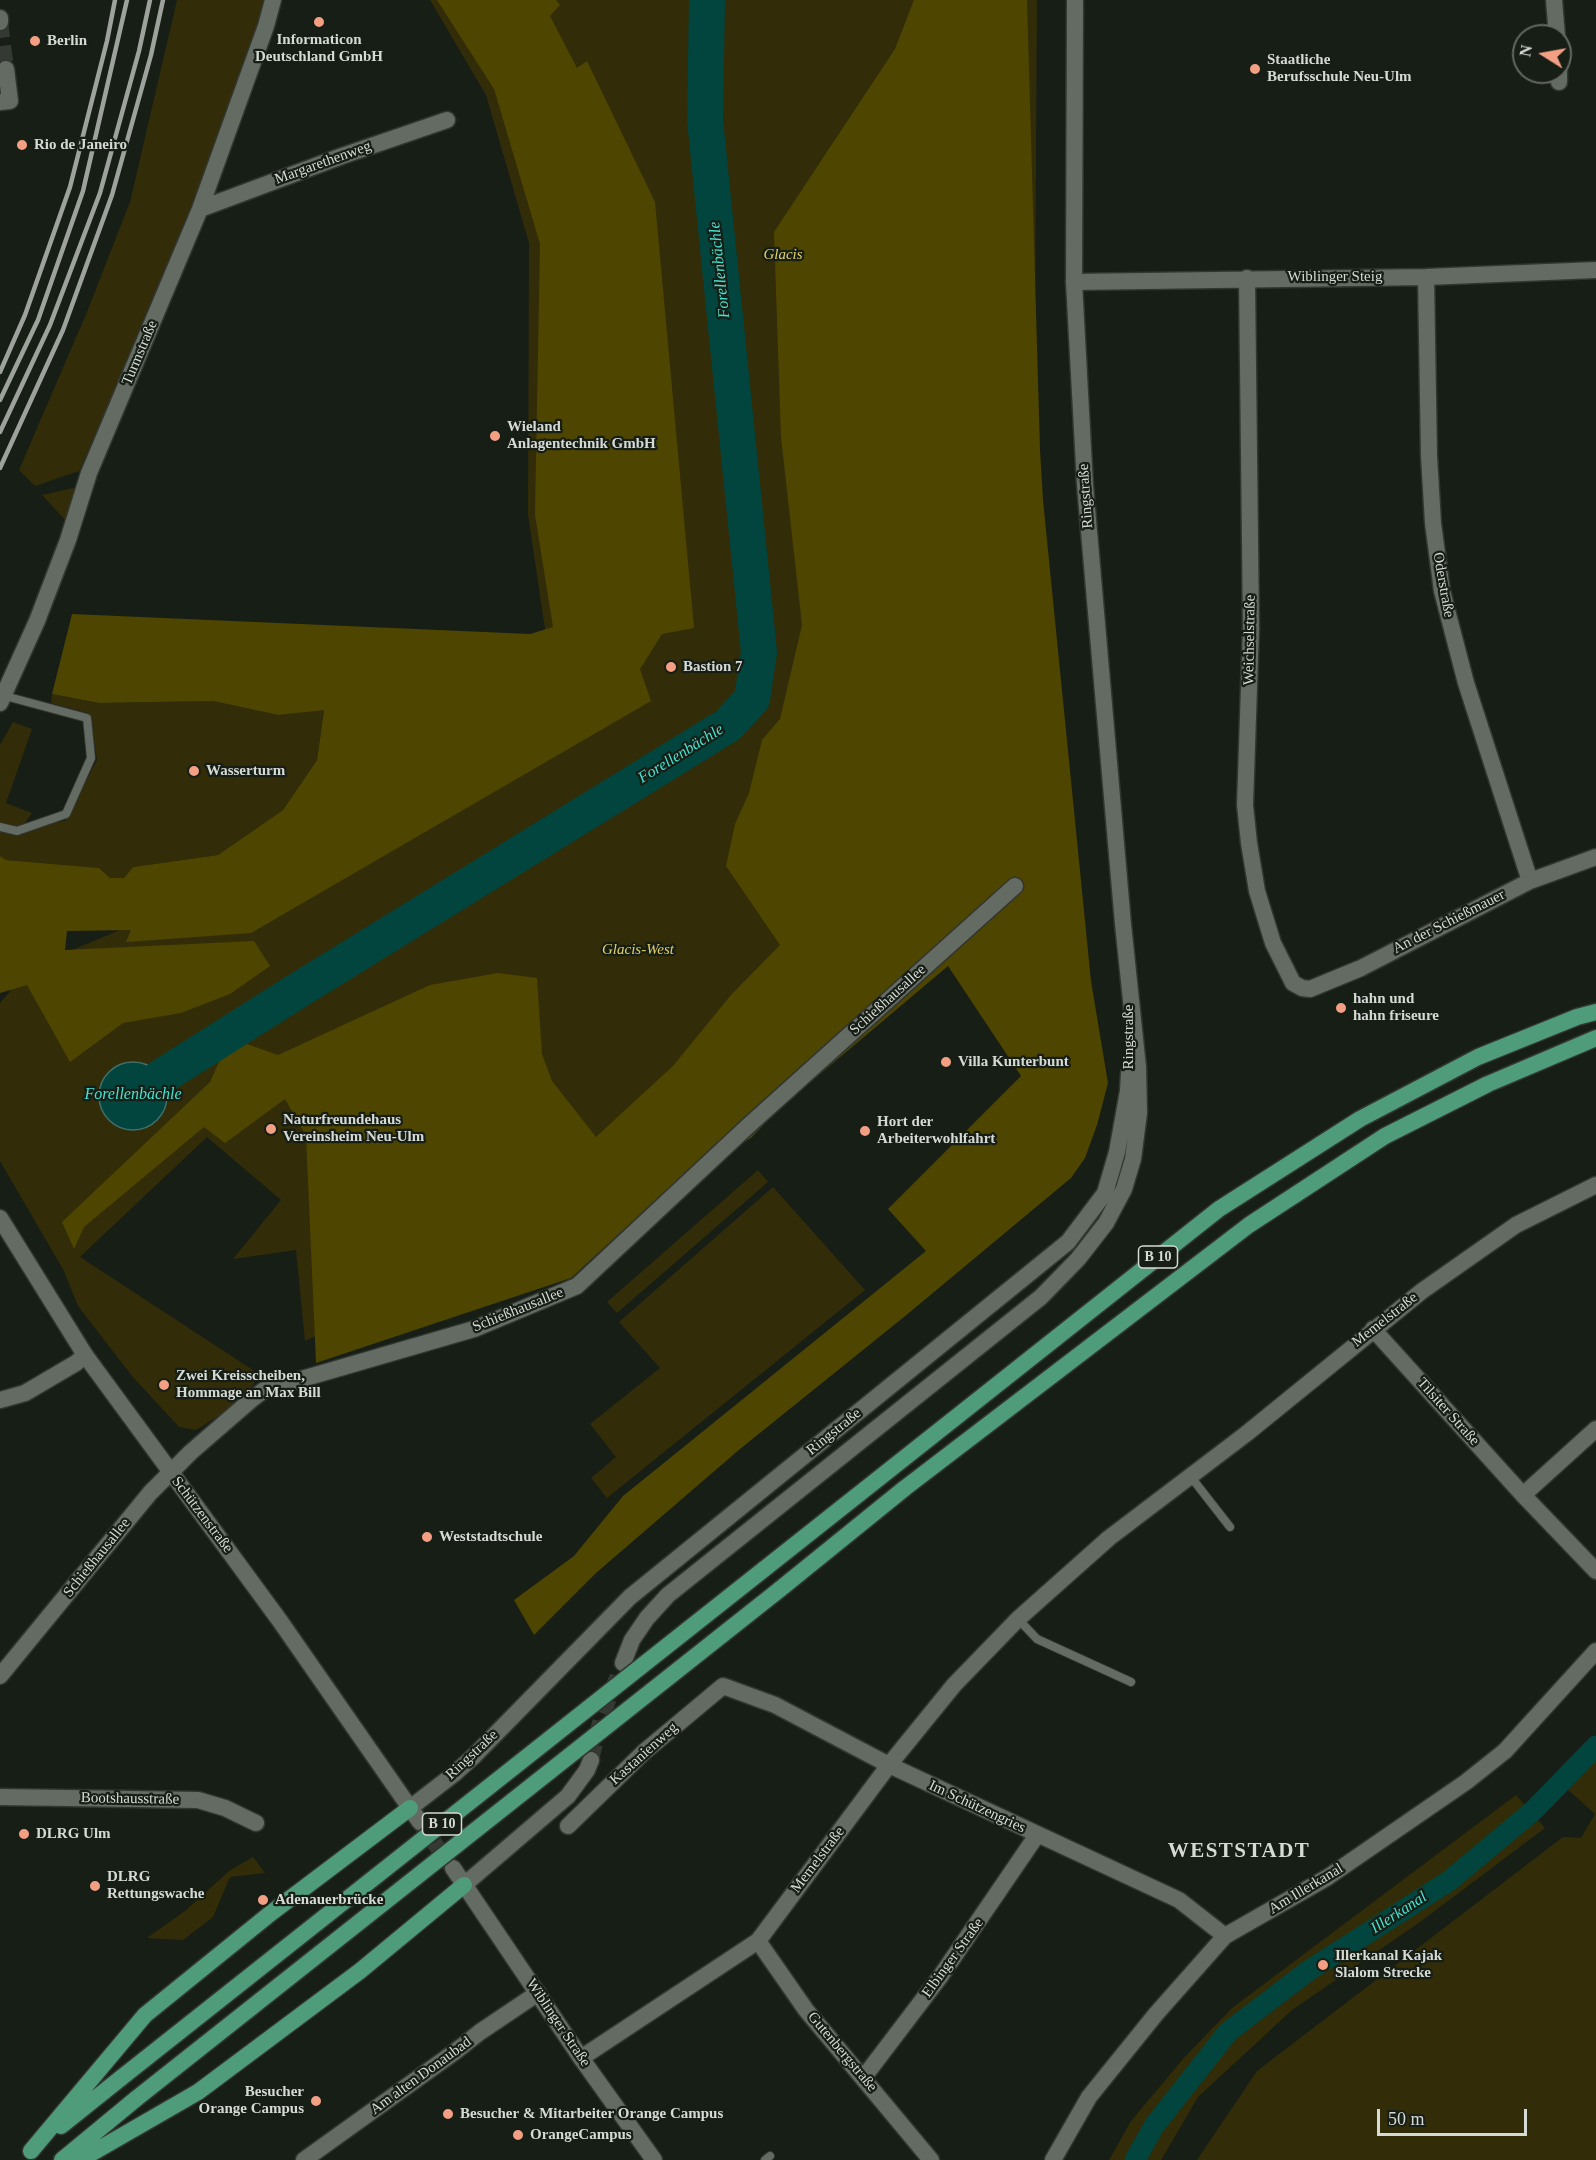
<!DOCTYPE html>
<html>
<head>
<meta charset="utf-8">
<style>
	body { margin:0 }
	#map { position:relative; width:1596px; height:2160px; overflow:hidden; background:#171e16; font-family:"Times New Roman",serif }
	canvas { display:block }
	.north { position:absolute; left:1512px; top:24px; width:60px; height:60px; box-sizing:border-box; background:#171e16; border:2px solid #636962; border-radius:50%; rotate:281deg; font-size:16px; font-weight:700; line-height:24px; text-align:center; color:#d6dad5 }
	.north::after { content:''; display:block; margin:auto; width:21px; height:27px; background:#f39f84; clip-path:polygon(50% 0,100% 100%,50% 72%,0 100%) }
	.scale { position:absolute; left:1377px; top:2109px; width:150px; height:27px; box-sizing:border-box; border:3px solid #d6dad5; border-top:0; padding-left:8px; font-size:18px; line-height:21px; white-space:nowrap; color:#d6dad5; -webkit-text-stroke:4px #171e16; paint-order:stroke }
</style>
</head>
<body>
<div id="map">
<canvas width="1596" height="2160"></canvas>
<div class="north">N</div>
<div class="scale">50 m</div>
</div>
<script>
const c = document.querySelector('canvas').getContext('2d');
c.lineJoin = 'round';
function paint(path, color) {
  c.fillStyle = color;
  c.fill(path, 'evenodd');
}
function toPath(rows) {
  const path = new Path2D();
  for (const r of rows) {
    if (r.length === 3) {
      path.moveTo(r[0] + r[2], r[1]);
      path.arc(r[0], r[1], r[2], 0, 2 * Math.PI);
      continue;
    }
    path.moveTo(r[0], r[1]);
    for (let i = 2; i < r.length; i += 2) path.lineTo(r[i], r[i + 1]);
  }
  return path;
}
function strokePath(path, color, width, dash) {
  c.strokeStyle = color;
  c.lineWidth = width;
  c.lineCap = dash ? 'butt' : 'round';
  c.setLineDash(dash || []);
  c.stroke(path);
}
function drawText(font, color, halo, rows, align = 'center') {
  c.font = font + ' "Times New Roman",serif';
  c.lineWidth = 4.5;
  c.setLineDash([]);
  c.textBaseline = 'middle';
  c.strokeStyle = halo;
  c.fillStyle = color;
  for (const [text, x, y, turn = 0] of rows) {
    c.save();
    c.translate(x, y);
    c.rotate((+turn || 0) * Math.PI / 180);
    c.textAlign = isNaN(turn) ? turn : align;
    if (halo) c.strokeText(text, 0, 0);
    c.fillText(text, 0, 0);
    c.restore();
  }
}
paint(toPath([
	[177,0,267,0,206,170,130,356,79,471,35,486,19,470,87,312,130,202],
	[430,0,1037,0,1034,477,758,1083,360,1314,305,1341,296,1250,233,1259,281,1200,207,1137,80,1257,259,1374,245,1399,196,1430,179,1427,132,1376,78,1306,64,1271,0,1161,0,1003,30,968,188,901,513,698,545,629,528,515,529,243,486,95],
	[78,487,66,521,42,495],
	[52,694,99,703,213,701,278,715,324,709,317,760,283,810,218,855,133,867,124,878,110,878,99,868,6,860,0,856,0,745,13,722,32,729,6,803,32,813,24,824,65,821,97,760,91,719,88,713,51,703],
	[758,1170,768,1182,617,1313,607,1302],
	[773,1187,865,1290,607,1498,591,1478,616,1457,590,1424,660,1368,619,1322],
	[1596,1757,1596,2160,1197,2160,1257,2071,1563,1837,1581,1838,1595,1814,1566,1788],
	[1516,1795,1545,1828,1420,1922,1292,2010,1198,2097,1161,2160,1109,2160,1131,2121,1183,2059,1232,2008],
	[253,1857,265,1873,230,1877,213,1917,183,1940,147,1938,185,1911,229,1871]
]), '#322d08');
paint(toPath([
	[437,0,556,0,560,5,550,16,577,68,587,61,655,202,694,628,662,634,640,669,651,701,251,933,126,942,131,930,67,931,65,950,254,941,270,966,230,994,181,1013,123,1023,70,1062,27,985,0,993,0,856,6,860,99,868,110,878,124,878,133,867,218,855,283,810,317,760,324,710,278,715,213,701,99,703,52,694,72,614,530,634,553,627,535,515,540,244,494,89],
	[914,0,1027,0,1040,450,1043,500,1091,981,1108,1083,1097,1125,1085,1158,1071,1178,904,1317,740,1449,596,1573,534,1635,514,1600,574,1556,623,1496,926,1251,888,1209,1021,1076,948,966,781,1107,751,1138,671,1186,571,1278,316,1363,306,1136,285,1099,225,1143,204,1127,84,1227,74,1249,62,1222,210,1082,230,1038,278,1055,430,985,498,973,537,978,542,1054,552,1081,596,1137,673,1066,731,995,780,945,726,866,735,824,749,793,762,740,780,719,802,625,781,437,774,232,895,49]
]), '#4e4500');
const water = toPath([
	[133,1096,34]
]);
paint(water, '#02443e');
strokePath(water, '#42716b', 1.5);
strokePath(toPath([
	[1135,2160,1154,2126,1228,2032,1308,1971,1449,1881,1534,1810,1596,1746]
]), '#02443e', 21);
strokePath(toPath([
	[161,1077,297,991,728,725,752,699,759,652,705,120,707,0]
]), '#02443e', 36);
strokePath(toPath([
	[0,22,6,69]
]), '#343a33', 16, [16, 8]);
strokePath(toPath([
	[591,1760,601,1718,623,1663],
	[420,1823,450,1865]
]), '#343a33', 16, [16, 8]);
const service = toPath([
	[0,827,17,831,66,814,91,758,87,718,5,696],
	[1191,1477,1230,1527],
	[1018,1619,1037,1639,1131,1682],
	[765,2160,770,2156]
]);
const minor = toPath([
	[1554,0,1557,36],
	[0,18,0,22],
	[1559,72,1559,82],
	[0,102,10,101,6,69],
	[200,209,342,156,447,120],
	[1426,277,1429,456,1433,523,1442,591,1466,683,1530,881],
	[1247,278,1251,628,1245,805,1249,843,1257,891,1273,943,1293,983,1302,988,1310,989,1361,968,1530,881,1596,857],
	[1074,282,1426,277,1596,270],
	[0,703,37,621,68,540,89,473,200,209,266,26,273,0],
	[1373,1329,1523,1495,1596,1571],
	[0,1400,25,1393,76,1363,85,1355],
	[1523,1495,1596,1429],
	[0,1676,150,1493,191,1452,251,1400,264,1390,474,1329,577,1286,748,1126,1015,886],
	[0,1797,198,1800,225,1808,256,1823],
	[568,1826,644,1752,723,1686,775,1705,889,1765,1179,1900,1225,1936],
	[758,1941,806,2010,931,2160],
	[581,2058,758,1941,889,1765,954,1685,1018,1619,1109,1538,1246,1434,1422,1291,1516,1225,1596,1185],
	[864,2077,940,1977,1037,1835],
	[304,2160,456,2051,480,2032,538,1993],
	[1053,2160,1089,2097,1156,2014,1225,1936,1328,1877,1466,1782,1505,1751,1596,1651]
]);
const tertiary = toPath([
	[0,1218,85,1355,280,1621,410,1808]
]);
const secondary = toPath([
	[623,1663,632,1640,647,1618,668,1595,1041,1297,1078,1259,1106,1223,1124,1189,1133,1159,1139,1113,1138,1067,1123,924,1085,485,1074,282,1075,0],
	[420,1822,410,1808,454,1774,474,1756,630,1597,1068,1242,1105,1193,1117,1152,1128,1091,1129,1073],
	[453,1868,581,2058,654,2160],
	[464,1885,568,1796,587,1770,591,1760]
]);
const trunk = toPath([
	[763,1570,1219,1209,1360,1119,1478,1057,1577,1017,1596,1012],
	[779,1590,905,1488,1249,1225,1385,1136,1488,1084,1596,1038],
	[61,2126,121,2078],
	[31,2151,145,2015,271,1913,410,1808],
	[62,2160,137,2098],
	[80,2160,198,2092,360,1971,464,1885]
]);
strokePath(service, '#323631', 10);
strokePath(minor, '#323631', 19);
strokePath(tertiary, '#323631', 19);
strokePath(secondary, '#323631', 19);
strokePath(trunk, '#323631', 19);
strokePath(service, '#636b62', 8);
strokePath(minor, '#636b62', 16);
strokePath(tertiary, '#636b62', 16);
strokePath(secondary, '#636b62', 16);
strokePath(trunk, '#4f9c7b', 16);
strokePath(toPath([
	[0,372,25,315,70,187,107,41,115,0],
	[0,400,38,320,83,191,127,0],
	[0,432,50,325,100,193,139,51,150,0],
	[0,468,63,330,112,195,151,55,163,0]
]), '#9da29c', 4.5);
const trunkBridge = toPath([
	[121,2078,763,1570],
	[137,2098,779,1590]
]);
strokePath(trunkBridge, '#323631', 19, []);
strokePath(trunkBridge, '#4f9c7b', 16);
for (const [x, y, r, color] of [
	[319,22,6,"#f39f84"],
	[35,41,6,"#f39f84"],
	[1255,69,6,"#f39f84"],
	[22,145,6,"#f39f84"],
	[495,436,6,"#f39f84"],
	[671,667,6,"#f39f84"],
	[194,771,6,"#f39f84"],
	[1341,1008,6,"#f39f84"],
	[946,1062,6,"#f39f84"],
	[271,1129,6,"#f39f84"],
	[865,1131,6,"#f39f84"],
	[164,1385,6,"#f39f84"],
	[427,1537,6,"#f39f84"],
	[24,1834,6,"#f39f84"],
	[95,1886,6,"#f39f84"],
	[263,1900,6,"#f39f84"],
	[1323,1965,6,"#f39f84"],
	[316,2101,6,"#f39f84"],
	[448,2114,6,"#f39f84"],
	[518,2135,6,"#f39f84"]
]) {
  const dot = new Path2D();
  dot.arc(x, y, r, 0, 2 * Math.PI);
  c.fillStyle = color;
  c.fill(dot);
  strokePath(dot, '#171e16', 2);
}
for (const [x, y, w] of [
	[1158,1257,39],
	[442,1824,39]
]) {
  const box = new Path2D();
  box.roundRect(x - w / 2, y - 11, w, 22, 4.5);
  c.fillStyle = '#171e16';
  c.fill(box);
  strokePath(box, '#d6dad5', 1.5);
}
drawText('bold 14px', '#d6dad5', null, [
	["B 10",1158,1257],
	["B 10",442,1824]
]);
drawText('bold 15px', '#d6dad5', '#171e16', [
	["Informaticon",319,40,"center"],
	["Deutschland GmbH",319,57,"center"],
	["Berlin",47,41],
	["Staatliche",1267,60],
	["Berufsschule Neu-Ulm",1267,77],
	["Rio de Janeiro",34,145],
	["Wieland",507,427],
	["Anlagentechnik GmbH",507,444],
	["Bastion 7",683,667],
	["Wasserturm",206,771],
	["hahn und",1353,999],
	["hahn friseure",1353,1016],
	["Villa Kunterbunt",958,1062],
	["Naturfreundehaus",283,1120],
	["Vereinsheim Neu-Ulm",283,1137],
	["Hort der",877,1122],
	["Arbeiterwohlfahrt",877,1139],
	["Zwei Kreisscheiben,",176,1376],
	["Hommage an Max Bill",176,1393],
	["Weststadtschule",439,1537],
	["DLRG Ulm",36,1834],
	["DLRG",107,1877],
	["Rettungswache",107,1894],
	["Adenauerbrücke",275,1900],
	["Illerkanal Kajak",1335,1956],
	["Slalom Strecke",1335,1973],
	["Besucher",304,2092,"right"],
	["Orange Campus",304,2109,"right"],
	["Besucher & Mitarbeiter Orange Campus",460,2114],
	["OrangeCampus",530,2135]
], 'left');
drawText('15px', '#d6dad5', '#171e16', [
	["Margarethenweg",323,163,-20],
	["Wiblinger Steig",1335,277],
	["Turmstraße",140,353,-67],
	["Ringstraße",1086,496,-94],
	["Oderstraße",1443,585,80],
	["Weichselstraße",1250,640,-89],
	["An der Schießmauer",1449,922,-27],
	["Schießhausallee",888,1000,-42],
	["Ringstraße",1129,1037,-90],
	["Schießhausallee",518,1310,-22],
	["Memelstraße",1385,1320,-38],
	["Tilsiter Straße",1448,1412,48],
	["Ringstraße",834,1432,-39],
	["Schützenstraße",202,1515,53],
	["Schießhausallee",97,1558,-51],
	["Kastanienweg",644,1754,-42],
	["Ringstraße",472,1755,-43],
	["Bootshausstraße",130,1799,1],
	["Im Schützengries",977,1807,25],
	["Memelstraße",818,1860,-53],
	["Am Illerkanal",1306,1889,-31],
	["Elbinger Straße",953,1958,-54],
	["Wiblinger Straße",558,2023,56],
	["Gutenbergstraße",842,2052,50],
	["Am alten Donaubad",421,2076,-36]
]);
drawText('italic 15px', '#e1d063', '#171e16', [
	["Glacis",783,255],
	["Glacis-West",638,950]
]);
drawText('italic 16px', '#44e3d2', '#171e16', [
	["Forellenbächle",720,270,-96],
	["Forellenbächle",681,754,-32],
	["Forellenbächle",133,1095],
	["Illerkanal",1399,1913,-33]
]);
c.letterSpacing = '1.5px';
drawText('bold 21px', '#d6dad5', '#171e16', [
	["WESTSTADT",1239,1852]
]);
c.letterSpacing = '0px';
</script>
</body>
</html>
